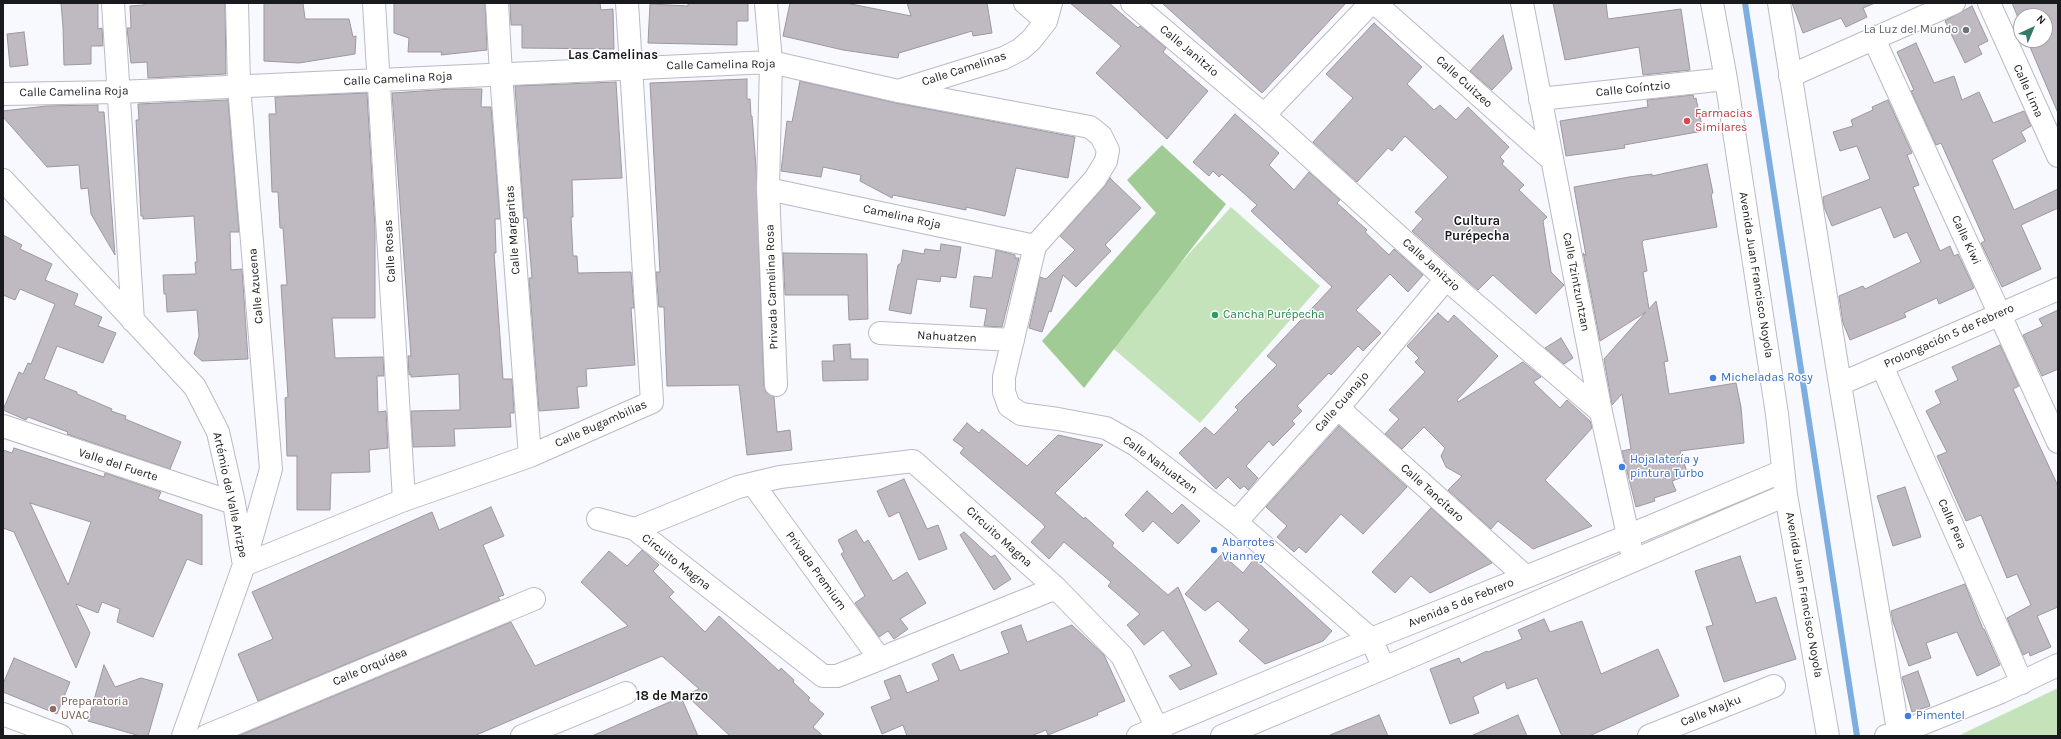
<!DOCTYPE html>
<html>
<head>
<meta charset="utf-8">
<style>
	body { margin:0 }
	#map { position:relative; width:2061px; height:739px; overflow:hidden; background:#f8f8ff; font-family:Karla,sans-serif }
	canvas { display:block }
	.frame { position:absolute; inset:0; border:4px solid #191a1d; pointer-events:none }
	.north { position:absolute; left:2013px; top:8px; width:40px; height:40px; box-sizing:border-box; background:#fff; border:1px solid #a3a3a5; border-radius:50%; rotate:44deg; font-size:11px; font-weight:700; line-height:16px; text-align:center; color:#191a1d }
	.north::after { content:''; display:block; margin:auto; width:14px; height:18px; background:#367869; clip-path:polygon(50% 0,100% 100%,50% 72%,0 100%) }
</style>
</head>
<body>
<div id="map">
<canvas width="2061" height="739"></canvas>
<div class="frame"></div>
<div class="north">N</div>
</div>
<script>
const c = document.querySelector('canvas').getContext('2d');
c.lineJoin = 'round';
function paint(path, color) {
  c.fillStyle = color;
  c.fill(path, 'evenodd');
}
function toPath(rows) {
  const path = new Path2D();
  for (const r of rows) {
    path.moveTo(r[0], r[1]);
    for (let i = 2; i < r.length; i += 2) path.lineTo(r[i], r[i + 1]);
  }
  return path;
}
function strokePath(path, color, width, dash) {
  c.strokeStyle = color;
  c.lineWidth = width;
  c.lineCap = dash ? 'butt' : 'round';
  c.setLineDash(dash || []);
  c.stroke(path);
}
function drawText(font, color, halo, rows, align = 'center') {
  c.font = font + ' Karla,sans-serif';
  c.lineWidth = 3;
  c.setLineDash([]);
  c.textBaseline = 'middle';
  c.strokeStyle = halo;
  c.fillStyle = color;
  for (const [text, x, y, turn = 0] of rows) {
    c.save();
    c.translate(x, y);
    c.rotate((+turn || 0) * Math.PI / 180);
    c.textAlign = isNaN(turn) ? turn : align;
    if (halo) c.strokeText(text, 0, 0);
    c.fillText(text, 0, 0);
    c.restore();
  }
}
paint(toPath([
	[1231,207,1320,286,1200,423,1108,344],
	[2058,688,2058,736,1958,736]
]), '#c5e3bb');
paint(toPath([
	[1162,145,1226,204,1084,388,1042,341,1156,213,1127,180]
]), '#a1cb94');
strokePath(toPath([
	[1745,3,1857,736]
]), '#7daedf', 6);
const building = toPath([
	[61,3,98,3,98,29,102,28,103,46,91,46,91,64,64,65,63,27,61,3],
	[144,3,225,3,226,74,148,78,147,62,131,63,127,28,131,28,130,6,144,5,144,3],
	[264,3,303,3,305,19,349,19,353,37,356,36,355,54,299,63,264,61,264,3],
	[394,3,485,3,487,50,441,55,442,52,408,52,409,38,394,33,394,3],
	[510,3,600,3,601,10,613,9,614,49,522,48,522,25,511,25,510,3],
	[688,3,748,3,748,21,737,21,737,45,648,43,650,4,688,6,688,3],
	[790,3,846,3,911,16,907,3,987,3,992,33,973,36,972,31,899,53,898,58,843,50,783,36,790,3],
	[1070,3,1109,3,1138,28,1140,26,1166,48,1163,52,1208,91,1167,139,1096,73,1121,46,1070,3],
	[1162,3,1346,3,1262,93,1162,3],
	[1553,3,1606,3,1608,19,1681,9,1690,70,1643,75,1639,47,1565,60,1553,3],
	[1792,3,1875,3,1863,8,1867,17,1846,27,1841,18,1803,33,1792,3],
	[2012,3,2058,3,2058,113,2027,40,2045,40,2045,16,2021,16,2021,25,2012,3],
	[1972,6,1988,41,1978,46,1982,54,1965,63,1945,21,1972,6],
	[1374,23,1422,67,1407,84,1434,110,1440,105,1456,120,1468,107,1509,147,1500,157,1504,161,1502,164,1524,185,1519,190,1547,217,1543,221,1551,272,1564,285,1536,314,1493,275,1478,290,1412,231,1423,219,1415,212,1448,177,1405,136,1392,151,1388,148,1357,182,1313,142,1353,98,1326,74,1374,23],
	[24,32,28,65,10,67,7,34,24,32],
	[1503,35,1512,69,1492,90,1470,71,1503,35],
	[1916,43,1934,83,1954,76,1962,100,1979,92,1993,123,2024,111,2031,126,2021,132,2026,141,1992,160,2014,210,2058,189,2058,208,2021,225,2041,269,2002,287,1981,243,1985,241,1941,143,1936,145,1911,91,1914,90,1897,52,1916,43],
	[747,79,747,99,750,99,751,116,752,116,756,167,764,386,766,392,774,397,777,432,790,430,792,450,747,455,739,385,667,386,664,307,659,307,656,272,660,272,650,83,747,79],
	[800,81,896,103,1075,137,1068,178,1016,168,1005,216,966,207,966,210,893,195,892,198,860,181,861,175,823,167,821,177,781,171,787,121,792,122,800,81],
	[616,82,622,178,572,180,573,217,571,217,573,256,577,256,578,273,631,272,634,308,631,308,635,365,586,369,587,386,577,387,579,408,539,411,529,278,532,278,527,218,524,218,515,86,616,82],
	[452,89,482,89,481,107,491,107,500,219,495,219,496,253,494,253,503,379,512,379,514,413,510,413,511,427,454,429,455,446,413,447,411,411,460,410,459,374,411,377,411,374,409,375,408,356,411,356,392,93,452,89],
	[367,93,375,229,375,318,332,318,335,358,383,357,384,376,377,376,378,412,386,411,388,448,369,450,370,472,331,473,330,510,297,510,297,456,287,456,285,398,288,397,281,285,287,285,283,228,280,228,278,192,272,192,269,114,276,114,275,97,367,93],
	[1693,95,1694,99,1696,98,1703,131,1624,145,1625,148,1566,156,1560,121,1648,107,1647,100,1693,95],
	[228,100,239,232,230,232,231,270,242,269,248,359,202,361,194,354,199,336,197,310,167,312,166,294,164,294,163,275,196,274,195,262,197,262,194,216,143,219,143,216,141,216,136,120,139,120,138,104,228,100],
	[1888,100,1912,153,1907,155,1919,185,1913,187,1940,251,1950,246,1954,256,1958,254,1974,288,1939,304,1937,298,1904,313,1906,317,1850,340,1843,323,1839,296,1863,286,1865,289,1921,262,1907,232,1894,238,1881,207,1832,226,1824,207,1823,197,1870,179,1857,146,1840,151,1833,132,1853,126,1851,120,1873,110,1872,107,1888,100],
	[98,105,98,112,104,112,115,255,91,214,88,188,81,189,79,165,47,167,3,117,3,111,46,106,98,105],
	[1235,114,1279,153,1269,165,1294,190,1309,172,1340,200,1337,203,1367,230,1365,232,1389,255,1394,249,1423,275,1408,292,1390,274,1356,310,1381,333,1363,351,1358,346,1331,375,1329,373,1297,406,1302,411,1292,421,1295,424,1273,446,1269,441,1246,466,1258,478,1248,490,1244,486,1240,489,1228,477,1216,489,1179,453,1205,427,1214,435,1238,410,1235,407,1277,365,1267,356,1332,287,1251,211,1257,205,1222,174,1219,177,1213,171,1209,176,1193,162,1235,114],
	[1707,164,1713,193,1711,194,1717,227,1644,240,1642,242,1647,271,1643,272,1649,309,1656,301,1668,361,1664,362,1669,394,1736,383,1741,407,1744,443,1680,451,1688,475,1672,481,1676,491,1654,498,1655,501,1636,507,1622,451,1631,449,1622,394,1612,405,1604,359,1646,312,1600,341,1584,257,1583,253,1586,256,1574,187,1629,177,1652,174,1652,176,1707,164],
	[1110,178,1141,208,1105,245,1111,251,1076,287,1063,275,1051,312,1049,311,1042,332,1029,328,1040,277,1046,279,1075,250,1060,236,1104,187,1110,178],
	[3,235,22,245,20,249,52,264,45,280,78,294,74,305,102,317,98,326,116,333,103,363,57,346,44,379,77,392,77,394,112,409,111,411,126,416,125,419,181,442,170,469,67,434,68,432,28,417,26,420,3,410,19,372,23,374,28,363,31,364,55,304,20,289,15,300,3,295,3,235],
	[941,244,961,247,956,278,941,276,940,282,917,279,911,314,889,310,898,265,901,263,903,250,924,254,925,249,940,251,941,244],
	[996,250,1015,255,1015,258,1019,258,1002,327,984,326,987,309,970,307,974,276,992,278,996,250],
	[783,253,867,254,868,319,849,320,848,295,785,295,783,253],
	[2058,310,2058,369,2042,376,2023,335,2043,326,2039,319,2058,310],
	[1438,313,1448,322,1454,315,1498,356,1457,400,1458,402,1523,362,1541,377,1533,382,1560,408,1567,400,1590,421,1592,428,1545,480,1592,526,1533,549,1498,521,1491,529,1448,490,1462,476,1446,467,1441,456,1445,448,1424,427,1402,449,1385,434,1399,419,1389,410,1425,372,1415,362,1419,358,1407,346,1438,313],
	[1561,338,1573,358,1564,364,1545,348,1561,338],
	[850,344,851,359,868,359,868,380,823,381,822,361,834,361,833,345,850,344],
	[2000,345,2019,386,2013,389,2058,486,2058,607,2037,616,2051,647,2030,656,2029,652,2023,655,2007,618,2031,605,2017,574,2007,578,1981,515,1966,521,1937,456,1947,452,1926,411,1941,403,1935,391,1958,380,1952,367,2000,345],
	[967,423,979,433,982,429,1027,466,1058,435,1103,445,1055,493,1084,519,1085,517,1114,543,1112,546,1168,595,1178,587,1217,674,1180,690,1169,676,1192,666,1163,630,1144,645,1127,625,1140,614,1108,586,1111,582,1064,542,1049,559,1031,542,1045,527,1042,523,960,453,964,448,953,440,967,423],
	[1339,426,1407,487,1363,534,1341,514,1306,553,1299,547,1294,552,1277,537,1287,526,1266,507,1339,426],
	[14,448,104,477,105,473,161,492,158,499,202,515,202,565,187,559,153,637,117,622,120,609,102,602,98,613,76,604,90,633,76,668,14,532,3,528,3,450,12,453,14,448],
	[30,503,91,522,68,585,30,503],
	[904,479,927,529,938,525,947,549,919,560,899,512,889,517,877,491,904,479],
	[1905,487,1921,537,1893,546,1877,496,1905,487],
	[1147,491,1172,514,1182,504,1200,521,1178,544,1153,521,1143,532,1125,515,1147,491],
	[491,507,504,536,483,545,504,595,498,597,500,600,258,701,238,654,273,639,252,592,432,512,439,530,491,507],
	[1431,508,1492,563,1430,593,1411,576,1395,593,1372,572,1431,508],
	[856,530,864,543,868,540,893,581,907,572,926,603,900,619,908,629,894,639,888,631,879,637,855,603,865,596,841,554,844,552,838,540,856,530],
	[964,532,991,557,995,555,1011,579,994,590,960,535,964,532],
	[642,550,659,565,653,571,674,592,669,597,705,632,719,616,779,671,781,668,794,680,793,682,810,698,808,700,824,714,813,727,823,736,730,736,686,695,699,689,662,656,474,736,238,736,511,622,535,666,628,626,581,582,609,551,627,566,642,550],
	[1222,554,1243,573,1254,559,1332,631,1323,641,1265,664,1239,641,1249,630,1218,601,1205,611,1185,594,1222,554],
	[1740,556,1756,603,1776,597,1796,659,1724,682,1706,627,1713,625,1695,571,1740,556],
	[1965,584,1983,629,1984,629,2000,665,1977,676,1957,632,1926,643,1931,658,1909,666,1893,622,1891,611,1965,584],
	[1544,619,1550,632,1582,621,1601,674,1658,649,1679,696,1589,736,1562,736,1537,678,1507,689,1505,682,1473,697,1479,713,1450,724,1430,669,1459,658,1461,663,1487,651,1488,652,1522,639,1518,630,1544,619],
	[1021,625,1027,642,1072,625,1104,655,1125,701,1097,713,1098,715,1048,735,1046,730,1031,736,907,736,903,725,882,734,871,707,891,699,884,681,900,675,907,693,939,680,932,664,953,654,960,671,1009,653,1001,632,1021,625],
	[14,658,70,682,57,714,3,692,3,684,14,658],
	[104,665,115,687,141,678,163,684,148,736,140,736,88,721,104,665],
	[1918,671,1930,706,1912,712,1902,677,1918,671],
	[681,697,698,736,592,736,681,697],
	[1379,715,1388,736,1330,736,1330,735,1379,715],
	[1518,715,1527,736,1471,736,1518,715]
]);
paint(building, '#bfb9c2');
strokePath(building, '#9d97a0', 1);
const minor = toPath([
	[113,3,133,321],
	[374,3,404,500],
	[497,3,501,74,530,456],
	[766,3,771,62,768,189,776,385],
	[1025,3,1046,21],
	[1132,3,1264,115,1446,279,1601,412],
	[1375,3,1552,160],
	[1522,3,1601,412,1631,549],
	[1712,3,1726,79,1777,414,1786,495,1828,736],
	[1779,3,1840,384,1899,736],
	[1989,3,2058,156],
	[1874,39,2058,442],
	[1790,76,1954,3],
	[901,90,1004,58,1021,49,1032,39,1046,21,1051,3],
	[3,94,119,92,771,62,898,91,1090,127,1101,136,1108,150,1106,161,1095,179,1035,246,1004,377,1004,392,1009,406,1021,414,1058,419,1106,428,1136,445,1236,522,1371,639,1384,668],
	[1540,99,1726,79],
	[1264,115,1371,3],
	[3,180,195,387,218,432,234,503,243,560],
	[768,189,1035,246],
	[880,333,1013,340],
	[1882,366,2022,683],
	[1840,384,2058,289],
	[1338,408,1526,577],
	[3,426,234,503],
	[753,484,880,659],
	[598,519,635,529,823,676,837,676,1056,588],
	[1236,522,1338,408,1446,279],
	[635,529,738,487,780,477,913,461,1056,588,1122,656,1161,736],
	[244,565,404,500,530,456,652,402,627,3],
	[3,714,61,736],
	[183,736,244,565,271,469,239,86,237,3],
	[206,736,534,599],
	[522,736,626,693],
	[1138,736,1371,639,1628,536,1783,471],
	[1222,736,1384,668,1786,495],
	[1649,736,1774,686],
	[1886,736,1899,733,2001,692,2058,665]
]);
strokePath(minor, '#b9bac4', 24);
strokePath(minor, '#fff', 22);
for (const [x, y, r, color] of [
	[1966,30,4,"#6b7280"],
	[1687,121,4,"#e0444e"],
	[1215,315,4,"#2e9e5b"],
	[1713,378,4,"#3f7fe0"],
	[1622,467,4,"#3f7fe0"],
	[1214,550,4,"#3f7fe0"],
	[53,709,4,"#8d6e63"],
	[1908,716,4,"#3f7fe0"]
]) {
  const dot = new Path2D();
  dot.arc(x, y, r, 0, 2 * Math.PI);
  c.fillStyle = color;
  c.fill(dot);
  strokePath(dot, '#fff', 1.5);
}
drawText('12px', '#5b616d', '#fff', [
	["La Luz del Mundo",1958,30]
], 'right');
drawText('12px', '#191a1d', '#fff', [
	["Calle Janitzio",1189,51,40],
	["Calle Camelina Roja",721,65,-1],
	["Calle Camelinas",964,69,-18],
	["Calle Camelina Roja",398,79,-3],
	["Calle Cuitzeo",1464,82,42],
	["Calle Coíntzio",1633,89,-6],
	["Calle Lima",2028,91,66],
	["Calle Camelina Roja",74,92,-1],
	["Camelina Roja",902,217,12],
	["Calle Margaritas",513,230,-94],
	["Calle Kiwi",1966,240,65],
	["Calle Rosas",390,251,-93],
	["Calle Janitzio",1431,265,42],
	["Avenida Juan Francisco Noyola",1756,275,81],
	["Calle Tzintzuntzan",1576,282,79],
	["Calle Azucena",256,286,-95],
	["Privada Camelina Rosa",772,287,-92],
	["Prolongación 5 de Febrero",1949,336,-24],
	["Nahuatzen",947,337,3],
	["Calle Cuanajo",1342,402,-49],
	["Calle Bugambilias",601,424,-24],
	["Valle del Fuerte",118,465,18],
	["Calle Nahuatzen",1160,465,36],
	["Calle Tancítaro",1432,493,42],
	["Artémio del Valle Arizpe",230,495,78],
	["Calle Pera",1952,524,66],
	["Circuito Magna",999,537,42],
	["Circuito Magna",676,562,38],
	["Privada Premium",816,571,54],
	["Avenida Juan Francisco Noyola",1804,595,80],
	["Avenida 5 de Febrero",1461,603,-22],
	["Calle Orquídea",370,667,-23],
	["Calle Majku",1711,711,-22]
]);
drawText('12px', '#be3a42', '#fff', [
	["Farmacias",1695,114],
	["Similares",1695,128]
], 'left');
drawText('12px', '#27864d', '#fff', [
	["Cancha Purépecha",1223,315]
], 'left');
drawText('12px', '#366cbe', '#fff', [
	["Micheladas Rosy",1721,378],
	["Hojalatería y",1630,460],
	["pintura Turbo",1630,474],
	["Abarrotes",1222,543],
	["Vianney",1222,557],
	["Pimentel",1916,716]
], 'left');
drawText('12px', '#785e54', '#fff', [
	["Preparatoria",61,702],
	["UVAC",61,716]
], 'left');
drawText('bold 13px', '#191a1d', '#fff', [
	["Las Camelinas",613,55],
	["Cultura",1477,221],
	["Purépecha",1477,236],
	["18 de Marzo",672,696]
]);
</script>
</body>
</html>
